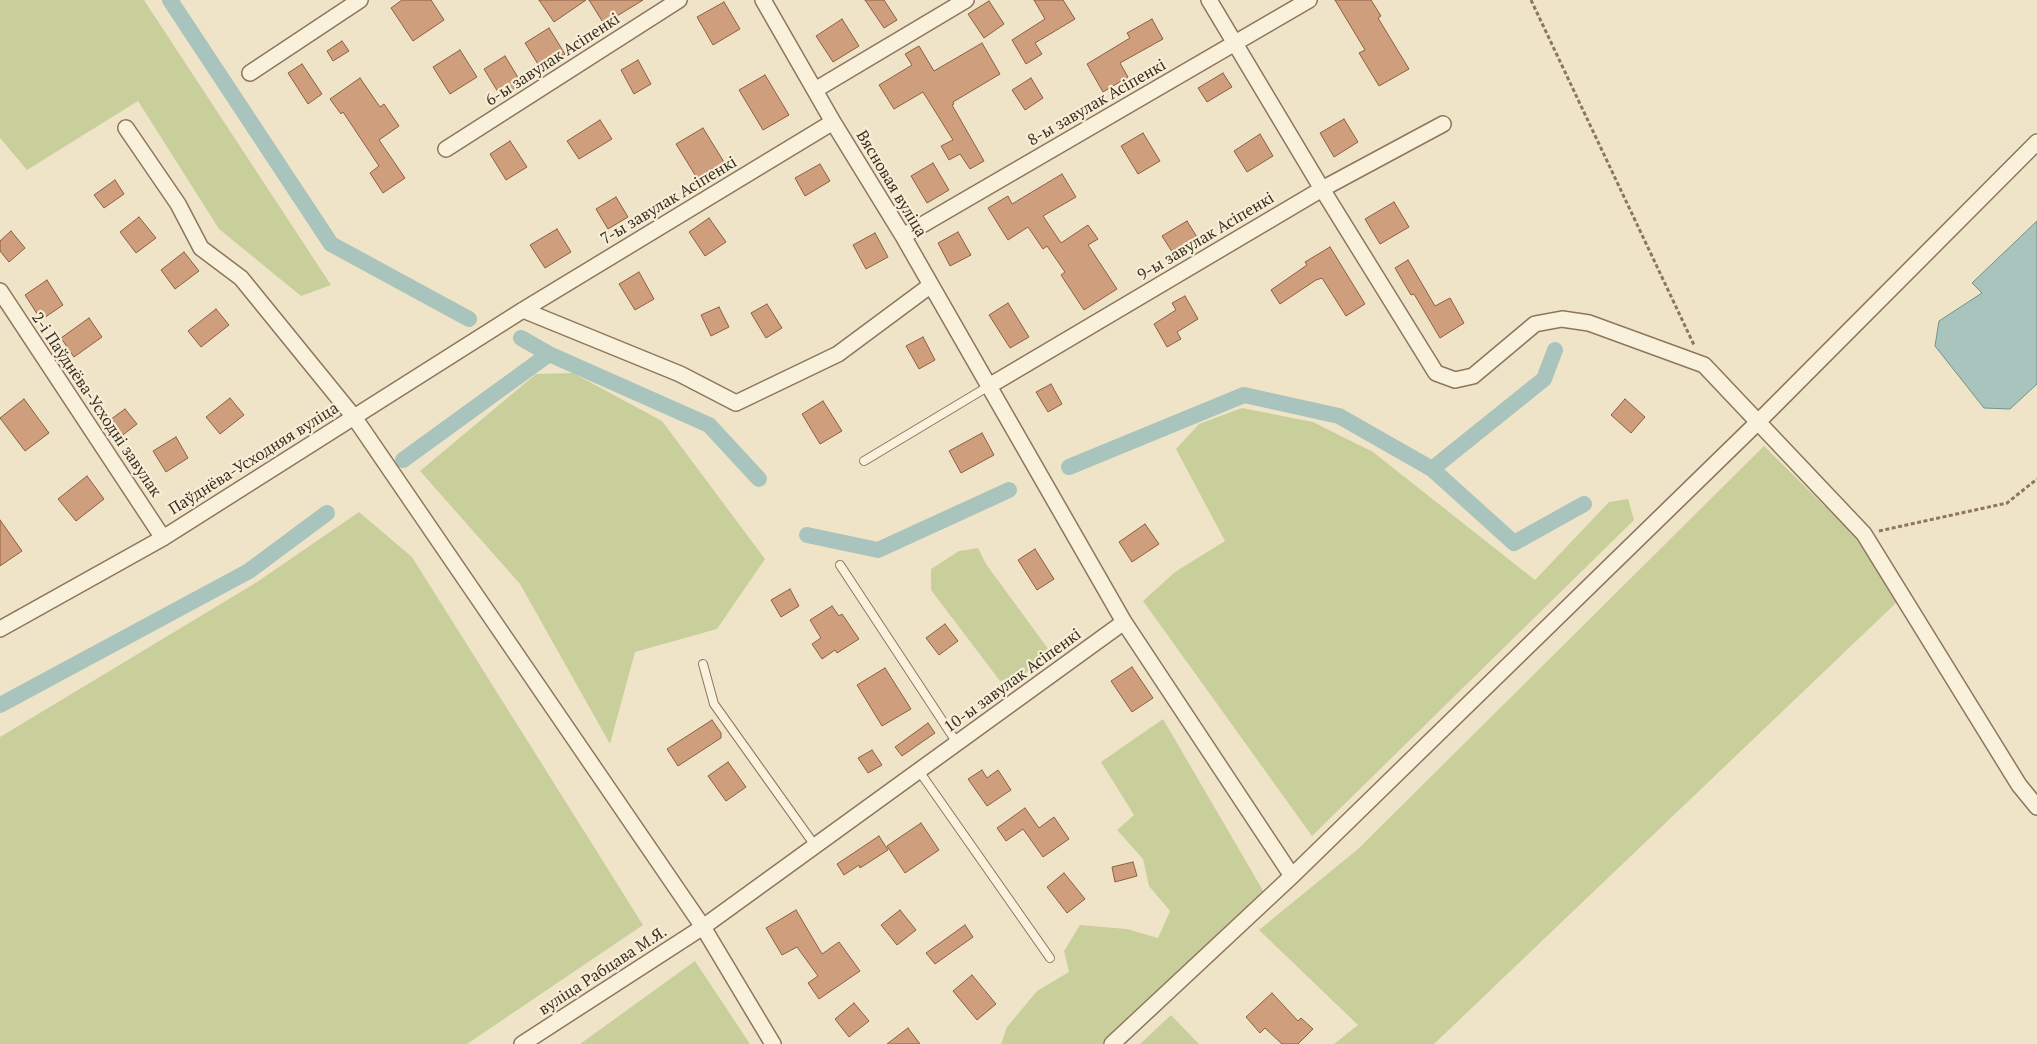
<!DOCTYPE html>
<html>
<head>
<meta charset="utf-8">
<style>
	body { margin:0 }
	canvas { display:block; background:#f0e4c8 }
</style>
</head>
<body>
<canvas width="2037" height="1044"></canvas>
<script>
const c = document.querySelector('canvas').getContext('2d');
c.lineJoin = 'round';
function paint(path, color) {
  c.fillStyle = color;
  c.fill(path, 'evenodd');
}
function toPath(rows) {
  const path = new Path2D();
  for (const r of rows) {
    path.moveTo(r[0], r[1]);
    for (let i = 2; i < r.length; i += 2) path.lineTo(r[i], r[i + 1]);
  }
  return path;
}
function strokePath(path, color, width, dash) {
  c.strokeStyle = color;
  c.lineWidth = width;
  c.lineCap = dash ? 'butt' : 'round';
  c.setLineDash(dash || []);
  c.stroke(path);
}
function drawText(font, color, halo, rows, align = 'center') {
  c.font = font + ' "PT Serif",serif';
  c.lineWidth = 4.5;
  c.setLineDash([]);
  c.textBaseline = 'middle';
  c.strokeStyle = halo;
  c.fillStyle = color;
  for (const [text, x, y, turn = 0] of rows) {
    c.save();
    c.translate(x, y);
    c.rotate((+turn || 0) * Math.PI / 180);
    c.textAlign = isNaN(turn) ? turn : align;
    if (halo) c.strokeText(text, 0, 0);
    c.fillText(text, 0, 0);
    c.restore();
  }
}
paint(toPath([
	[0,0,144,0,331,285,301,296,219,229,138,101,27,170,0,138],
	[573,373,662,421,765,559,717,629,635,652,610,744,520,584,420,471,536,374],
	[1242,408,1313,422,1373,452,1535,580,1609,502,1628,499,1634,520,1312,836,1143,601,1175,572,1225,541,1176,449,1199,424],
	[1764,446,1860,541,1896,603,1434,1044,1334,1044,1358,1025,1259,930,1358,849],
	[359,512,412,557,643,925,467,1044,0,1044,0,737,257,582],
	[978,548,986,564,1049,650,1026,673,1000,681,931,590,931,569,959,551],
	[1163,719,1265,894,1103,1044,1001,1044,1007,1027,1037,991,1069,972,1064,951,1080,925,1127,929,1158,938,1170,911,1149,886,1143,859,1117,830,1134,815,1101,762],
	[695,961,750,1044,580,1044],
	[1171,1015,1199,1044,1140,1044]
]), '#c9cf9b');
const water = toPath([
	[2037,221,2037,384,2010,409,1984,408,1935,346,1939,321,1982,293,1972,283,2037,221]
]);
paint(water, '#a9c4bc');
strokePath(water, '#6f938a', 1);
strokePath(toPath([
	[170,0,331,244,469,319],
	[521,338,549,354],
	[403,460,549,354,709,425,759,479],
	[1069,467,1244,395,1339,416,1432,469,1514,543,1584,504],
	[1432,469,1544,379,1555,350],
	[807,535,878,550,1009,490],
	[0,705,249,571,327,513]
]), '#a9c4bc', 16);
const building = toPath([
	[402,0,431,0,444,20,413,41,391,8,402,0],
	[539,0,586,0,554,22,539,0],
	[589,0,643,0,604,24,589,0],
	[865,0,884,0,897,20,884,28,865,0],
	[1034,0,1063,0,1075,19,1035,43,1042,54,1026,64,1012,40,1045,19,1034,0],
	[1335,0,1371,0,1381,16,1378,18,1409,69,1379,86,1359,53,1365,50,1335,0],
	[989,1,1004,24,984,38,968,14,989,1],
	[724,2,740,29,713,45,697,17,724,2],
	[842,19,859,46,833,62,816,36,842,19],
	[1152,19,1163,39,1120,63,1128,77,1103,92,1087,64,1130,38,1127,33,1152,19],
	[549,28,565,54,541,69,525,43,549,28],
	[342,41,349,51,333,61,327,51,342,41],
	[982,43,1000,74,953,102,954,104,952,105,984,161,970,169,960,154,949,160,941,146,953,140,923,92,894,109,879,85,912,65,905,54,919,46,934,71,982,43],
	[460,50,477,77,450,94,433,67,460,50],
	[505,56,522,84,501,97,484,69,505,56],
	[638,60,651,84,634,94,621,70,638,60],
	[302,64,322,94,308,104,288,73,302,64],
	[1223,73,1232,87,1207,102,1198,88,1223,73],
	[765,75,789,115,763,130,739,90,765,75],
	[360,78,380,107,384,104,399,126,379,140,405,178,383,193,370,173,379,166,343,112,341,114,330,99,360,78],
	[1031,78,1043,98,1025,110,1012,90,1031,78],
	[1344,119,1358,142,1334,157,1320,133,1344,119],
	[600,120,612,139,579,159,567,141,600,120],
	[703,128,724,162,697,178,676,144,703,128],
	[1143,133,1160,161,1138,174,1121,146,1143,133],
	[1260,134,1273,156,1247,172,1234,151,1260,134],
	[510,141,527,167,506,180,490,154,510,141],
	[933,163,949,190,927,203,911,176,933,163],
	[820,164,830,181,805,196,795,178,820,164],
	[1062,174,1076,197,1043,216,1061,243,1088,225,1098,239,1088,245,1117,289,1084,310,1061,275,1065,272,1047,246,1043,249,1028,227,1008,240,988,208,1008,196,1012,204,1062,174],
	[115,180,124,194,104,208,94,195,115,180],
	[616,197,628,217,608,229,596,209,616,197],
	[1394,202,1409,227,1380,244,1365,219,1394,202],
	[139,217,156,238,136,253,120,232,139,217],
	[709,218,726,242,705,256,689,232,709,218],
	[1187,221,1200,242,1176,258,1162,236,1187,221],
	[557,229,571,252,545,268,530,245,557,229],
	[11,231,25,248,9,262,0,251,0,241,11,231],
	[958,232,971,255,950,266,938,243,958,232],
	[875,233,888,257,866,269,853,245,875,233],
	[1330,247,1365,304,1346,316,1322,278,1316,280,1280,304,1271,290,1307,265,1305,262,1330,247],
	[184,252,199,271,175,289,161,270,184,252],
	[1408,260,1435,306,1450,298,1464,323,1440,338,1414,294,1411,295,1395,268,1408,260],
	[639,272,654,299,635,310,619,284,639,272],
	[47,280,63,305,41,320,25,295,47,280],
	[1185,296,1198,319,1177,332,1181,339,1167,347,1154,324,1176,310,1172,303,1185,296],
	[1008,303,1029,337,1010,348,989,315,1008,303],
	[767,304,782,328,766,338,751,313,767,304],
	[719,307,729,327,711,336,701,315,719,307],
	[216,309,229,325,201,347,188,331,216,309],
	[89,318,102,337,74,357,61,338,89,318],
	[923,337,935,360,919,369,906,346,923,337],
	[1051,384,1062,404,1048,412,1036,392,1051,384],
	[230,398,244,415,220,434,206,417,230,398],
	[24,399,49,433,25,451,0,418,24,399],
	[1625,399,1645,417,1631,433,1611,415,1625,399],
	[823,401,842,431,820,444,802,414,823,401],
	[125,409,137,424,119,438,107,422,125,409],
	[982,433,994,455,961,473,949,451,982,433],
	[176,437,188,458,166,472,153,451,176,437],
	[87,476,104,499,76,521,58,499,87,476],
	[0,520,22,551,0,566,0,520],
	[1145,524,1159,544,1132,562,1119,542,1145,524],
	[1035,549,1054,579,1037,590,1018,560,1035,549],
	[790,589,799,606,781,617,771,600,790,589],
	[832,606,839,616,842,614,859,639,837,653,835,650,822,659,812,644,821,638,810,620,832,606],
	[945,624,958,641,939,655,926,638,945,624],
	[1132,667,1153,698,1132,712,1111,681,1132,667],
	[885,668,911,709,882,726,857,685,885,668],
	[712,720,721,733,721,738,678,766,667,749,712,720],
	[928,723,935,733,902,756,895,747,928,723],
	[872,750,882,765,868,773,858,758,872,750],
	[728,762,746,787,726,801,708,776,728,762],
	[982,770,987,778,998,770,1011,790,987,806,968,779,982,770],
	[1025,808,1039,828,1054,817,1069,839,1043,857,1023,829,1006,841,997,828,1025,808],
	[921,823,939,850,905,873,887,846,921,823],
	[879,836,888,850,860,868,859,865,844,875,837,864,879,836],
	[1133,862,1137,876,1115,882,1112,867,1133,862],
	[1064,873,1085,899,1067,913,1047,887,1064,873],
	[796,910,822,954,839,942,860,971,819,999,808,983,818,976,797,947,782,955,766,928,796,910],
	[900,910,916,930,897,945,881,925,900,910],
	[965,925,973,937,935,964,926,953,965,925],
	[972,975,996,1004,977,1020,953,991,972,975],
	[1272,993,1298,1021,1301,1018,1313,1029,1298,1044,1282,1044,1265,1028,1260,1033,1246,1017,1272,993],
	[854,1003,869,1021,849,1037,835,1019,854,1003],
	[908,1028,920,1044,887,1044,908,1028]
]);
paint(building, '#cf9f7d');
strokePath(building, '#8d5f41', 1);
const service = toPath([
	[864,461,989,386],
	[840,565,957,743],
	[703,664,714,704,816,847],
	[919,771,1050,958]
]);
const minor = toPath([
	[1209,0,1322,189,1436,373,1455,380,1473,376,1535,324,1562,319,1589,323,1704,365,1864,534,2019,785,2037,807],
	[250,73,360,0],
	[815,90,966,0],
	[126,128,178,204,201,248,241,278,354,417,703,927,773,1044],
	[446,149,679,0],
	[903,236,1309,0],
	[0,291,163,538],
	[523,310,680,374,736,403,838,354,931,285],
	[989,386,1322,189,1443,124],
	[1124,622,1292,876],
	[0,629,163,538,523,310,833,122],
	[522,1044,703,927,1124,622,903,236,833,122,763,0],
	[1112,1044,1292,876,1757,423,2037,142]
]);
strokePath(service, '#8d765c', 10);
strokePath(minor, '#8d765c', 18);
strokePath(toPath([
	[1531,0,1694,345],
	[1879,531,2007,503,2037,479]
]), '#8d765c', 3, [4, 2.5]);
strokePath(service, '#faf1dc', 8);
strokePath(minor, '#faf1dc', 15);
drawText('16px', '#3d2e20', '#f7eed8', [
	["6-ы завулак Асіпенкі",553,60,-33],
	["8-ы завулак Асіпенкі",1097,103,-30],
	["Вясновая вуліца",891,184,59],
	["7-ы завулак Асіпенкі",669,201,-31],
	["9-ы завулак Асіпенкі",1206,237,-31],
	["2-і Паўднёва-Усходні завулак",96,405,56],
	["Паўднёва-Усходняя вуліца",254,459,-32],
	["10-ы завулак Асіпенкі",1013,681,-36],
	["вуліца Рабцава М.Я.",603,971,-33]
]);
</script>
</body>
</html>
